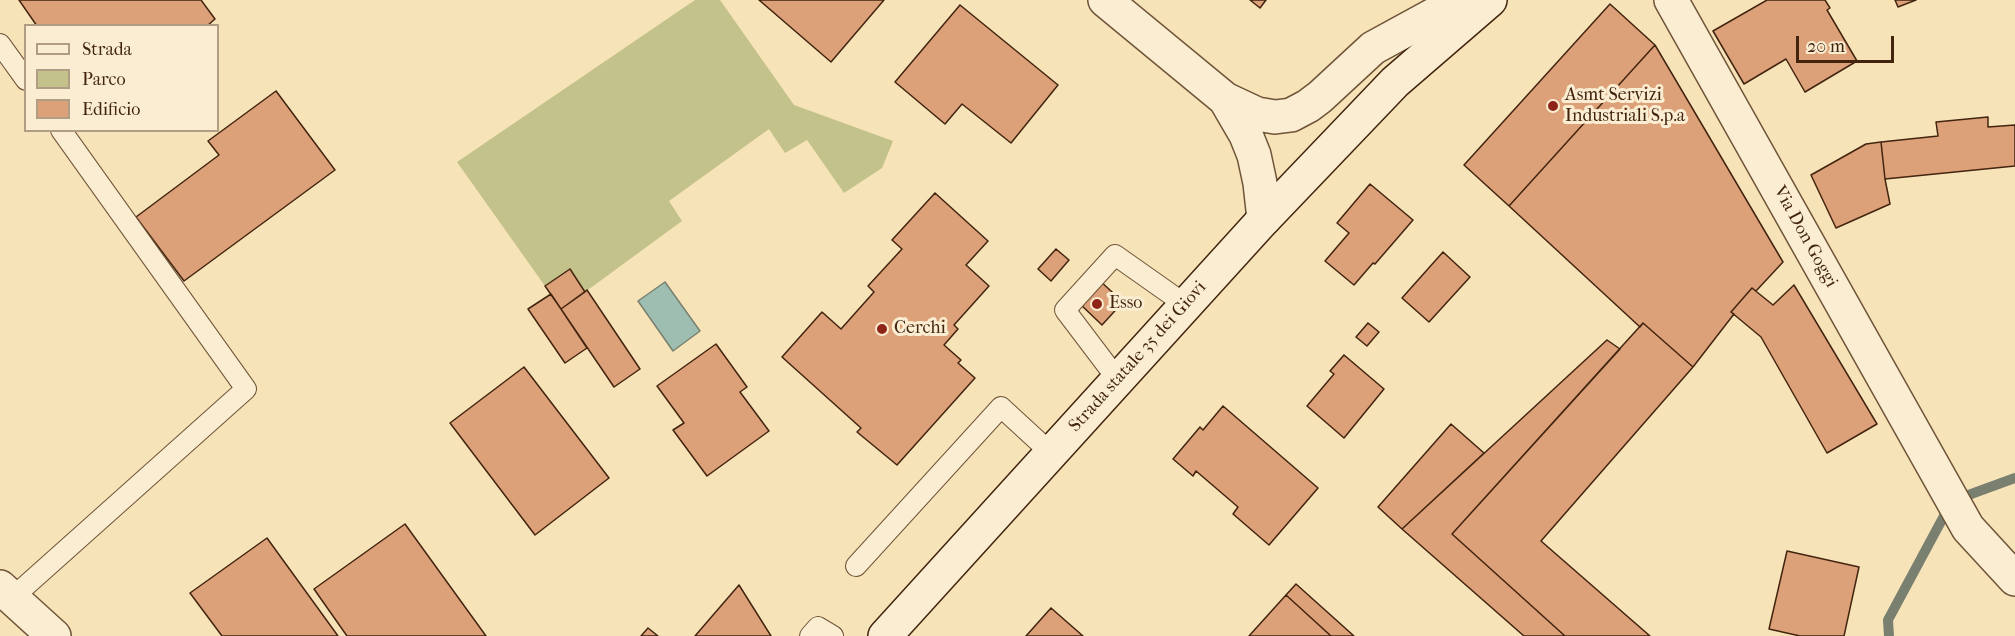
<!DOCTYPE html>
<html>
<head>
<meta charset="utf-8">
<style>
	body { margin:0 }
	#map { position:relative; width:2015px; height:636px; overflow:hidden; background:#f7e3b8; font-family:"IM FELL French Canon",serif }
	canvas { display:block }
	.legend { position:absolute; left:24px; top:24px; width:195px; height:108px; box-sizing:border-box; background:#faedd1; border:2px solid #b09d83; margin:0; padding:8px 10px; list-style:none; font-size:18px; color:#42240f }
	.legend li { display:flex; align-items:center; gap:12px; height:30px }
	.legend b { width:30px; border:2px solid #b09d83 }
	.scale { position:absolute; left:1796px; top:36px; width:98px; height:27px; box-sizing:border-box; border:3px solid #42240f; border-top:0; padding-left:8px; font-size:18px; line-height:21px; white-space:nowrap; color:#42240f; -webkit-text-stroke:4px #faedd1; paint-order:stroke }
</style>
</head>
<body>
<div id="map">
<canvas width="2015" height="636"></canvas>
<ul class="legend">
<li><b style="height:8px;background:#faedd1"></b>Strada</li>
<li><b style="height:16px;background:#c3c28a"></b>Parco</li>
<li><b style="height:16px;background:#dda179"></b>Edificio</li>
</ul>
<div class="scale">20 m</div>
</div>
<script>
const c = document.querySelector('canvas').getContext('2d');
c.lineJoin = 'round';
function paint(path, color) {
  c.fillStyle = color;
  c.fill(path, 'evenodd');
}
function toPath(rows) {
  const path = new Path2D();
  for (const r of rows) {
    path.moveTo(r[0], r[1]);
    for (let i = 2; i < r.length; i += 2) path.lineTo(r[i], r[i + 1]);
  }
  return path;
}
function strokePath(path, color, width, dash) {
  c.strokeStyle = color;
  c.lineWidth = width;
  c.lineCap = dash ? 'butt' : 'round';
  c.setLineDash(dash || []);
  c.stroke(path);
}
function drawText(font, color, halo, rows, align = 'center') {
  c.font = font + ' "IM FELL French Canon",serif';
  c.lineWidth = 6;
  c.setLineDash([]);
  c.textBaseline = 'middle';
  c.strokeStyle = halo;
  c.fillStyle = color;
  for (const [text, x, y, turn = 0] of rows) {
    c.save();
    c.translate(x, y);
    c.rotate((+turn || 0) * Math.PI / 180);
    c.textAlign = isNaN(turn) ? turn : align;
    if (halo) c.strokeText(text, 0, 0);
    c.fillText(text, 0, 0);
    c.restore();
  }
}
paint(toPath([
	[695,0,720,0,794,105,893,141,882,168,844,193,807,140,785,153,769,129,669,201,682,221,585,292,570,269,545,286,457,162]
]), '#c3c28a');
const water = toPath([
	[665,282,700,331,673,351,638,301,665,282]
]);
paint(water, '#9dbeb0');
strokePath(water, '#798070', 1.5);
strokePath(toPath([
	[1889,636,1888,620,1952,501,2015,478]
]), '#798070', 10);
const building = toPath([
	[19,0,201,0,215,19,207,26,37,26,19,0],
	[759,0,884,0,831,62,759,0],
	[1250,0,1266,0,1260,8,1250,0],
	[1767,0,1825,0,1830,8,1827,10,1857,61,1805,92,1786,59,1744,84,1713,31,1767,0],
	[1895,0,1916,0,1898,7,1895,0],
	[1610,4,1655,45,1509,206,1464,165,1610,4],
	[960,5,1058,85,1011,143,962,104,945,124,895,82,960,5],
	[1655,45,1783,262,1756,291,1752,288,1731,312,1734,314,1693,367,1643,323,1640,327,1509,206,1655,45],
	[276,91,335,170,184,281,136,217,219,155,208,141,276,91],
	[1988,117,1988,127,2015,125,2015,166,1885,179,1881,142,1938,136,1936,122,1988,117],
	[1881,142,1885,179,1890,204,1836,228,1811,175,1866,144,1881,142],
	[1370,184,1413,220,1375,264,1373,263,1354,285,1325,261,1349,233,1337,223,1370,184],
	[935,193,988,241,966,265,989,286,954,325,958,329,944,345,961,360,958,363,975,378,897,465,857,432,861,428,782,357,822,312,841,329,874,292,868,286,902,249,892,240,935,193],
	[1056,249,1069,260,1051,281,1038,269,1056,249],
	[1443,252,1470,277,1429,322,1402,298,1443,252],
	[570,269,585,292,561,309,545,286,570,269],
	[1099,280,1123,302,1102,325,1079,303,1099,280],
	[1794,285,1877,424,1827,453,1761,337,1731,312,1752,288,1773,305,1794,285],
	[587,290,640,369,614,387,561,309,587,290],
	[551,294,587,348,565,363,528,309,551,294],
	[1368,323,1379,332,1367,346,1356,337,1368,323],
	[1643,323,1693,367,1541,541,1650,636,1565,636,1452,534,1643,323],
	[1607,340,1620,349,1452,534,1565,636,1524,636,1402,529,1607,340],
	[716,344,747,387,740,392,769,431,707,476,673,430,684,423,657,386,716,344],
	[1344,355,1384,389,1344,438,1307,406,1334,374,1330,371,1344,355],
	[524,367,609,478,535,535,450,423,524,367],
	[1223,406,1318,488,1269,545,1233,514,1238,507,1196,471,1193,476,1173,459,1200,427,1203,430,1223,406],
	[1451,424,1484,453,1402,529,1378,507,1451,424],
	[405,524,486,636,347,636,314,589,405,524],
	[267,538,338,636,222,636,190,593,267,538],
	[1787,551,1859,567,1844,636,1800,636,1769,629,1787,551],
	[1296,584,1354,636,1331,636,1286,595,1296,584],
	[739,585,771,636,695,636,739,585],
	[1286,595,1331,636,1249,636,1286,595],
	[1051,608,1083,636,1026,636,1051,608],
	[648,628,658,636,641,636,648,628]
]);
paint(building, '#dda179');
strokePath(building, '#42240f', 1.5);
const lane = toPath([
	[0,44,26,80],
	[1118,380,1065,310,1115,255,1186,305],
	[856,566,1001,407,1051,453],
	[12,598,246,389,61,130],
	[810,636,818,627,833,636]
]);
const street = toPath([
	[1105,0,1225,99,1257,114,1275,117,1291,115,1308,106,1320,97,1373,48,1450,6],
	[1671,0,1968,528,2015,579],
	[1225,99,1246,135,1254,155,1260,183,1264,219],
	[0,587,54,636]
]);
const secondary = toPath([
	[885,636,1264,219,1395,82,1490,0]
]);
strokePath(lane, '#6f5439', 22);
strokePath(street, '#6f5439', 36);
strokePath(secondary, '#42240f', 36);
strokePath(lane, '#faedd1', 20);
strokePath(street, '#faedd1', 33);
strokePath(secondary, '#faedd1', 33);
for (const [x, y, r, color] of [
	[1553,106,6,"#8f2418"],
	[1097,304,6,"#8f2418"],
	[882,329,6,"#8f2418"]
]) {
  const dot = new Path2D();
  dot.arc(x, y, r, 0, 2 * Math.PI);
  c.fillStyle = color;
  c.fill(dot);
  strokePath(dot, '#faedd1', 2);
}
drawText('18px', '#42240f', '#faedd1', [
	["Asmt Servizi",1565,96],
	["Industriali S.p.a",1565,117],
	["Esso",1109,304],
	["Cerchi",894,329]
], 'left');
drawText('18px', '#42240f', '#faedd1', [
	["Via Don Goggi",1805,237,61],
	["Strada statale 35 dei Giovi",1138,357,-48]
]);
</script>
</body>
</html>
